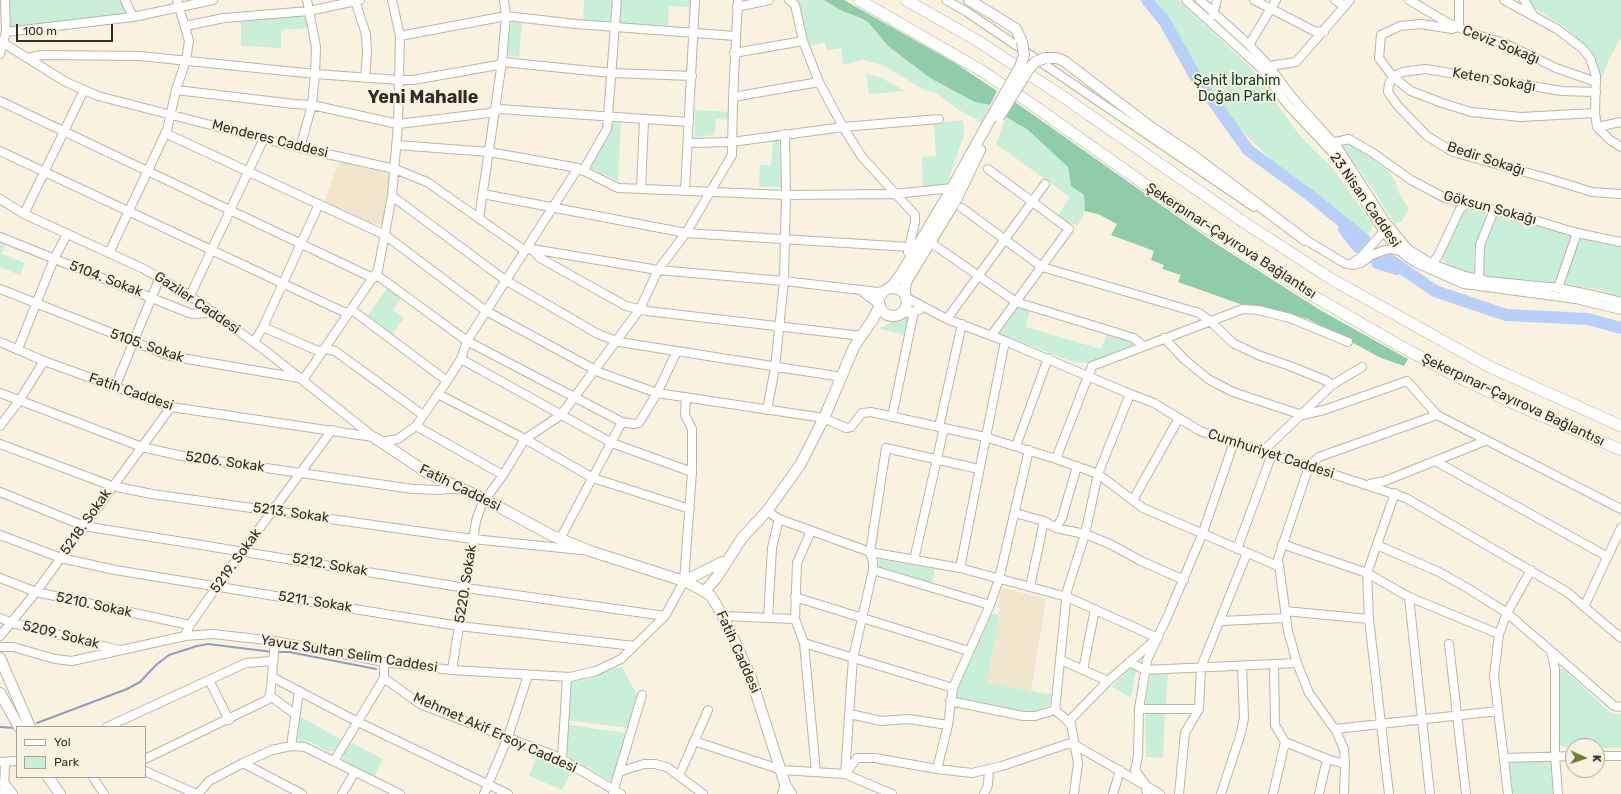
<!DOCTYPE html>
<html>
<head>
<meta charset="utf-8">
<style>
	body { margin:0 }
	#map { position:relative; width:1621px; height:794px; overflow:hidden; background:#f9f2e0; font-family:Rubik,sans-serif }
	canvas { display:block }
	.legend { position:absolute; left:16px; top:726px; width:130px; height:52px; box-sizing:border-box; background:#f9f2e0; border:1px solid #a9a496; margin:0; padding:5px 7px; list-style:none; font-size:12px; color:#312e27 }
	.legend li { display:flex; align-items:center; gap:8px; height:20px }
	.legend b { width:20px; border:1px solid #a9a496 }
	.north { position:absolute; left:1565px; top:738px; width:40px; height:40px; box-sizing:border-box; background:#f9f2e0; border:1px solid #a9a496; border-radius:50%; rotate:93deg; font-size:11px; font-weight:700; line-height:16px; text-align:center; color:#312e27 }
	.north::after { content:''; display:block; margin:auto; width:14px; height:18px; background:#677e30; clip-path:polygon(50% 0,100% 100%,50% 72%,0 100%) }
	.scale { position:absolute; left:16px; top:24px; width:97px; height:18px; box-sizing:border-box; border:2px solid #312e27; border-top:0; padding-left:5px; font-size:12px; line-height:14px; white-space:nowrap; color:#312e27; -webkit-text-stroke:3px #f9f2e0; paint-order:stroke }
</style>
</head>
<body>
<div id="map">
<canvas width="1621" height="794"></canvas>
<ul class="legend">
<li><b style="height:5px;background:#fff"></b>Yol</li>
<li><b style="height:11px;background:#c9efd9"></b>Park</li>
</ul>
<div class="north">K</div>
<div class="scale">100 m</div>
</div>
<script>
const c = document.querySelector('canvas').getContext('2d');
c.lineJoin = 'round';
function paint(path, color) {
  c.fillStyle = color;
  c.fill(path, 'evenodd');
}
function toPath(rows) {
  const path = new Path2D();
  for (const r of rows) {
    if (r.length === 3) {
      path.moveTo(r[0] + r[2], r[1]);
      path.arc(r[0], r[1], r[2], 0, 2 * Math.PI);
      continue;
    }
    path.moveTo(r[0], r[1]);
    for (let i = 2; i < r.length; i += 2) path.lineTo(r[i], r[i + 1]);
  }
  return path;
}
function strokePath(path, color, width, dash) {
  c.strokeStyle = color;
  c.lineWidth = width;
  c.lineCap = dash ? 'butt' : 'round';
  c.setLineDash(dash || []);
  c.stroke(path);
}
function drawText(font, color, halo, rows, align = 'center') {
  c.font = font + ' Rubik,sans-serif';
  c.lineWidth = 4;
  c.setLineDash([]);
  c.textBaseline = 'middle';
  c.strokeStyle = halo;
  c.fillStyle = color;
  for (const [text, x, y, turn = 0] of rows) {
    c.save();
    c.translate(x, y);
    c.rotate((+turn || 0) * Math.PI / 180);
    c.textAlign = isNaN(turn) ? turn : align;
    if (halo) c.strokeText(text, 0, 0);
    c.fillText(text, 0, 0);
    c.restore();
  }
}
paint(toPath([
	[339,161,392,175,385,226,364,221,324,203],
	[1002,588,1046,599,1031,691,987,683,1000,607,997,607]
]), '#f0e6ce');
paint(toPath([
	[8,0,122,0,127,11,125,15,14,28,9,26],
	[584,0,612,0,611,23,583,21],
	[620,0,693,0,692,7,669,6,668,26,618,23],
	[796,0,824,0,842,11,861,18,869,23,888,46,930,78,975,102,990,105,983,123,959,110,936,93,924,90,883,65,863,60,843,65,841,48,827,50,825,42,808,47],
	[1156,0,1178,0,1252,69,1300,136,1333,169,1358,204,1373,226,1367,236,1328,204,1283,171,1240,129,1208,91,1182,48,1167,17],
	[1529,0,1621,0,1621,38,1608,61,1600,84,1598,70,1591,51,1565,27,1536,9],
	[307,15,308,28,281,30,281,48,241,46,241,20],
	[511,21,522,22,519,57,507,56],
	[866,74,880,77,905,91,869,94],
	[695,110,729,112,729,120,716,119,714,135,695,137],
	[1006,117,1028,130,1068,167,1071,186,1084,195,1085,211,1078,225,1068,223,1057,217,1070,197,996,144],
	[613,119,621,120,618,181,592,169,591,166,591,161,611,131],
	[962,120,964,124,964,135,947,184,923,187,922,157,936,156,934,123],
	[779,140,782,187,759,187,760,165,771,165,773,141],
	[1347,143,1355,145,1373,159,1387,170,1396,182,1397,190,1409,208,1402,221,1395,224,1373,189,1344,150,1342,146],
	[1467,207,1486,213,1486,217,1474,250,1474,272,1468,274,1444,262,1442,256,1463,211],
	[1498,216,1573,235,1555,286,1483,277,1483,243,1494,218],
	[1584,237,1621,246,1621,297,1597,289,1565,285,1564,281,1579,238],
	[0,240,6,243,2,254,25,263,20,275,0,267],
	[388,287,402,297,393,310,404,318,392,335,367,316],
	[1017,307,1030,311,1026,327,1101,349,1107,333,1131,340,1133,347,1087,363,1073,362,1000,334,999,330],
	[910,315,906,335,879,329,902,316],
	[879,559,935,569,932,584,878,566],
	[990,613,999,615,987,683,1053,695,1053,703,1033,713,955,698,957,689],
	[622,666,638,697,628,728,567,720,570,679,587,679],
	[1130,668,1136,671,1131,698,1112,687],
	[1562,668,1611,713,1621,714,1621,748,1597,748,1597,746,1564,747,1559,744,1559,669],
	[1153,673,1168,673,1166,705,1147,705,1145,703,1150,675],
	[1148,713,1165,713,1163,758,1146,757,1145,716],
	[299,716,342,740,336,750,329,752,309,741,300,742,296,739],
	[571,725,626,733,612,782,565,755,568,727],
	[350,742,383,759,374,776,343,760,342,756],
	[537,757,571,772,562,790,529,776],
	[1544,758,1550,761,1554,794,1513,794,1509,762]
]), '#c9efd9');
paint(toPath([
	[824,0,844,0,955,63,997,91,990,105,975,102,930,78,888,46,869,23,861,18,842,11],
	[1015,102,1215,243,1320,310,1408,359,1404,366,1381,358,1308,319,1261,306,1240,304,1178,282,1181,275,1162,269,1164,265,1151,260,1154,251,1111,235,1117,224,1098,214,1085,211,1084,195,1071,186,1068,167,1028,130,1006,117]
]), '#8fccaa');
strokePath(toPath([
	[277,652,289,652,376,669],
	[37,723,127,689,140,682,156,665,169,655,197,646,208,644,273,652],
	[0,727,15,728]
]), '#909fba', 2);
strokePath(toPath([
	[1147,0,1165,22,1195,76,1248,150,1312,197,1364,239],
	[1344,229,1358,247],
	[1387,258,1435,291,1506,315,1588,319,1621,328],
	[1377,263,1397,269]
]), '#b8d0f9', 12);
const minor = toPath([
	[125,0,133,17],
	[789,0,795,5,803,41,819,82,843,127,862,157,915,215,915,222,908,252],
	[946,0,967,12,1254,207],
	[1186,0,1261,68,1286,103,1335,155,1384,232,1395,246,1407,257,1416,263,1464,284,1576,299,1621,310],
	[1200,0,1249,45,1269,66,1292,97,1338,148,1385,221,1408,249,1432,264,1465,276,1487,281,1558,288,1598,296,1621,302],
	[1254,0,1314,31,1324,32],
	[1335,0,1345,6],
	[1409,0,1448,23,1474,34,1504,43,1556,68,1596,82],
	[1459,0,1459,27,1452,29,1421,24,1400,26,1381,35,1379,58,1393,77,1411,91,1442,103,1471,112,1521,117,1595,113],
	[1504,0,1557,29,1582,48,1590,58,1596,76,1595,113,1597,127],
	[1524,0,1533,15],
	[355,1,366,34,367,52,365,78],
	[737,7,769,0],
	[1213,15,1217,0],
	[185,26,224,18,309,11,360,0],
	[6,32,133,17,213,0],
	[400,36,506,16,576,24,735,36],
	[0,41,66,82,98,96,300,148,395,169,427,182,524,250,532,249,658,270,784,281,878,292,886,290],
	[1249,45,1276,0],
	[734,53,803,41],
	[0,54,6,32,5,0],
	[27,58,42,55,140,56,315,74,399,80,413,80,470,70,498,65,503,62,612,73,692,76],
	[1269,66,1296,62,1350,0],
	[1393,77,1389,84,1388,92,1398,106,1427,136,1453,152,1550,179,1592,192,1621,194],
	[1393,77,1402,72,1425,69,1562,91,1596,92],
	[176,90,294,104,312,105,398,124,489,113,499,109,689,122],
	[733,97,819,82],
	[0,101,373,278,378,276,467,341,622,422],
	[1597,127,1610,140,1621,147],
	[1597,127,1621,122],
	[165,133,385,235,486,311,601,373,657,393,824,418,846,428,851,427,862,413,871,412,985,437,1056,459,1098,474,1143,508,1278,566],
	[688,143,732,142,843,127,939,119],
	[1331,143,1349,139,1373,153,1411,180,1445,198,1531,219,1577,233,1621,242],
	[397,145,489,152,578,168,618,188,786,195,894,194,952,188],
	[300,148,312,105,315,74,316,47,307,0],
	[0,151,346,313,352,310,447,381],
	[988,169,1069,229,991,336],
	[583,171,607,129,617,0],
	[641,189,644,120],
	[685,191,695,0],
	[483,194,686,233,910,247],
	[392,196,505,280,598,334,619,342,842,377],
	[0,199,24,214,144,269,189,295,267,352,375,438],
	[962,208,1042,267,1199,313,1210,321,1233,343,1258,355,1290,366,1327,381,1332,385],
	[24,214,84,90],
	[479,218,502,62,506,16,504,0],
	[0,237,189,313,197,314,214,312],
	[1301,237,1344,263,1353,265,1361,263,1372,255,1385,250,1392,249,1399,251],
	[930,242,1016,302,1134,338,1143,346],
	[532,249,540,258,626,306,647,311,862,336],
	[109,253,167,130,176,90,186,60,189,41,177,0],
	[1355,261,1360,258,1387,228],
	[1432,264,1438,256,1460,209,1468,203],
	[1479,279,1480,245,1494,210],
	[1558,288,1577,233],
	[0,289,170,356,299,378],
	[863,292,880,305],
	[190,296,264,138],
	[905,297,947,319,1005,341,1130,394,1154,403,1200,431,1406,498,1567,592,1621,638],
	[900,314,919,310],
	[947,319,1045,184],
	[263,327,318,351,325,349,335,351,423,415],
	[1164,338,1184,359,1208,379,1233,392,1302,415,1324,410,1407,381,1437,415,1621,509],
	[0,342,44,361,171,407,373,437],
	[254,342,263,327,319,204],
	[18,349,54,259,67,234],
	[461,359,612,443,692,472],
	[303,380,378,270,392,196,398,124,400,36,392,0],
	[115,387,160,277],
	[0,393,142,447,182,456,413,489,439,490,460,488],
	[438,394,525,439,593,478,690,509],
	[767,410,775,368,784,281,786,195,785,134],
	[892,417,914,311],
	[0,426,19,401,44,361],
	[416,426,503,475],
	[939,427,962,324],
	[381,442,398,439,416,426,447,381,461,359,467,341,578,168],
	[0,444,112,486,152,494,473,539,581,550],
	[1016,446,1048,358],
	[1263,451,1332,385,1362,367],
	[1056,459,1092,366,1243,309,1258,310,1290,318,1348,342],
	[1435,461,1608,557],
	[1370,484,1385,481,1485,441],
	[0,492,84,526,466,588,665,616],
	[1133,500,1179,418],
	[767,511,779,519,870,552,960,568,1067,597,1158,638],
	[1015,513,1044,521,1056,528,1085,534,1110,544,1141,561,1184,580],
	[1056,528,1062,518,1077,466],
	[811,531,797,563,795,619,804,643,816,772],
	[0,535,61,558,115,570,459,626,634,646],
	[560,539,622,422,634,424,639,423,657,393,677,351],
	[1282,544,1367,573,1409,597,1499,634],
	[1377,545,1439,572,1469,589,1507,613,1551,651,1555,669,1555,756,1558,794],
	[1237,549,1272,454],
	[914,560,944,428],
	[960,568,1005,341],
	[873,570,990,605],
	[0,578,36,592,190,625],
	[1030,587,1044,521],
	[795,597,969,651],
	[1409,597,1430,794],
	[1584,607,1621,528],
	[1285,611,1369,619],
	[723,616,795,619],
	[0,618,12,623,119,650],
	[768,618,772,548,779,519],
	[1221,621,1285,618],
	[0,636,36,592,171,407],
	[185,636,190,625,217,586,332,430],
	[804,643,953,688],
	[1449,644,1466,794],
	[0,647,13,647,55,659,72,661,185,636,213,634,275,641,384,662,452,670,570,677,596,671,621,659,665,616,684,581,692,472,692,429,685,415,686,397],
	[1551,651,1614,706,1621,707],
	[1061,660,1108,681],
	[384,662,384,678,420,704,558,757,621,794],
	[1129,662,1145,670,1297,663],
	[1274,664,1275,725,1285,742,1327,759,1345,764],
	[452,670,476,521,482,504,503,475,525,439,561,415,640,309,658,270,686,233,732,155,733,97,738,0],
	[1083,670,1095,609],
	[272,677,358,722,508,794],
	[209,680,229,720],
	[270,696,295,714],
	[950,701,1023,716,1035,716,1055,710,1071,724,1078,763,1074,794],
	[1139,709,1199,709],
	[1055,710,1067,591,1085,534,1098,474,1130,394],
	[850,714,881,721,908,719,948,725],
	[1068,722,1108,681,1155,640],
	[107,727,246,663,272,661],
	[1335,729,1498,711],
	[694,741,782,770,845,774,857,758,875,758,937,769,972,773,1002,766,1067,744,1075,745,1160,794],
	[291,746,299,692],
	[1597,756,1621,756],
	[1504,758,1573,756],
	[145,759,267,700,270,696,272,677,275,641],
	[562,759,567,677],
	[334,761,384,678],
	[0,762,17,761],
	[243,763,302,794],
	[937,769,948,725,953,688,990,605,999,579,1029,450],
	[145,771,196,794],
	[619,772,644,764,655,764,667,767,703,794],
	[679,776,708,710],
	[93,777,104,794],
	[4,782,13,794],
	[613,792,642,695],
	[4,794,5,762],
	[198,794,209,781,243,763,272,750,291,746,305,747,400,794],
	[342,794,355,772],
	[484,794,508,737,528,675],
	[782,794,785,784],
	[892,794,845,774,853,658,873,570,873,562,870,552,886,448,979,469],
	[984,794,988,785,989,769],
	[1113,794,1120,770],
	[1147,794,1145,784,1135,770,1138,756,1139,709,1147,660,1169,613,1202,535,1234,442],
	[1179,794,1185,733,1199,709,1201,667,1247,553],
	[1221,794,1241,733,1244,718,1242,666],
	[1273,794,1285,742],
	[1319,794,1327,759],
	[1344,794,1345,764,1344,749,1336,731,1309,693,1297,663,1288,631,1278,559,1309,466,1319,457,1437,415],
	[1389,794,1369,619,1367,573,1395,493],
	[1508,794,1494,676,1499,634,1507,613,1531,570]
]);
const major = toPath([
	[969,0,1010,25,1016,29,1022,42],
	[1045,58,1057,58,1064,61,1152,128,1191,154,1305,240],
	[893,302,14],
	[886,290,893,285,901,274,952,188,987,125],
	[905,297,905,288,907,280,956,200,980,150],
	[375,438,426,472,486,500,553,536,590,551,684,581,700,589,711,596,723,616,750,675,785,784,791,794],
	[684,581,722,562],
	[705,591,717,577,742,538,767,511,800,465,824,418,854,347,873,319,880,305],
	[0,658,30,727],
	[0,693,19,727],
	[48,777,60,794]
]);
const highway = toPath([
	[859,0,982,71,1030,103,1211,231,1305,291,1393,342,1454,375,1522,407,1621,450],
	[906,0,978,41,1065,98,1245,223,1333,280,1488,366,1621,426]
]);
strokePath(minor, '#bcb5a4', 10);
strokePath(major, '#bcb5a4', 12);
strokePath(highway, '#bcb5a4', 12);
strokePath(minor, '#fff', 8);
strokePath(major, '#fff', 10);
strokePath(highway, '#fff', 11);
const majorBridge = toPath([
	[999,117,1028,70,1035,62,1045,58],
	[987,125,1020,67,1024,55,1022,42]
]);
strokePath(majorBridge, '#bcb5a4', 12, []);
strokePath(majorBridge, '#fff', 10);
drawText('14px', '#312e27', '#f9f2e0', [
	["Ceviz Sokağı",1501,45,22],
	["Keten Sokağı",1494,80,10],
	["Menderes Caddesi",270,139,14],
	["Bedir Sokağı",1486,159,18],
	["23 Nisan Caddesi",1365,200,55],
	["Göksun Sokağı",1490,208,15],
	["Şekerpınar-Çayırova Bağlantısı",1231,241,33],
	["5104. Sokak",106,279,21],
	["Gaziler Caddesi",197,303,34],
	["5105. Sokak",147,346,19],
	["Fatih Caddesi",131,392,19],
	["Şekerpınar-Çayırova Bağlantısı",1513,400,25],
	["Cumhuriyet Caddesi",1271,454,18],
	["5206. Sokak",225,462,8],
	["Fatih Caddesi",460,488,26],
	["5213. Sokak",291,513,8],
	["5218. Sokak",86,522,-55],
	["5219. Sokak",236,561,-54],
	["5212. Sokak",330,565,10],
	["5220. Sokak",466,584,-81],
	["5211. Sokak",315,602,9],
	["5210. Sokak",94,605,12],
	["5209. Sokak",61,635,14],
	["Fatih Caddesi",738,652,66],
	["Yavuz Sultan Selim Caddesi",349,654,9],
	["Mehmet Akif Ersoy Caddesi",495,733,24]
]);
drawText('14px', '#0a3d27', '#f9f2e0', [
	["Şehit İbrahim",1237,81],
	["Doğan Parkı",1237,97]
]);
drawText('bold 18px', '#312e27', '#f9f2e0', [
	["Yeni Mahalle",423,98]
]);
</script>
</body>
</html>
